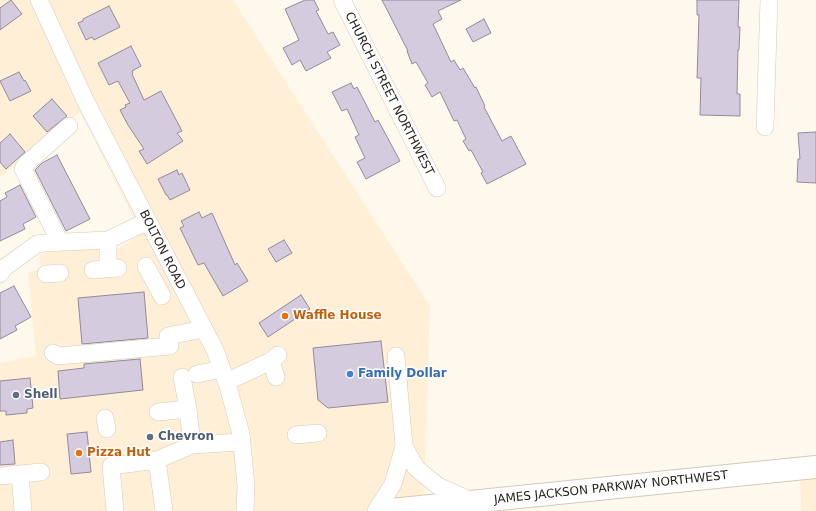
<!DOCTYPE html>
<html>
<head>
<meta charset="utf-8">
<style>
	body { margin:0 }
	canvas { display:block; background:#fff8ed }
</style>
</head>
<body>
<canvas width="816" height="511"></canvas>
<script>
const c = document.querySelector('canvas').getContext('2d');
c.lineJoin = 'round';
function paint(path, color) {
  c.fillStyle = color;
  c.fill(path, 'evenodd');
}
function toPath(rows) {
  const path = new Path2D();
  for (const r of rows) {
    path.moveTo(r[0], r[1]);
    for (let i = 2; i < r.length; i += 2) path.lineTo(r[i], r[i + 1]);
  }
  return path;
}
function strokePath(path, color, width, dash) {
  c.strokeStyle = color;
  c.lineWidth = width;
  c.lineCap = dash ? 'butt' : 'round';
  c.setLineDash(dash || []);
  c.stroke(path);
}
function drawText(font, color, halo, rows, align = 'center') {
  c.font = font + ' "DejaVu Sans",sans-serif';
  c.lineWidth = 3;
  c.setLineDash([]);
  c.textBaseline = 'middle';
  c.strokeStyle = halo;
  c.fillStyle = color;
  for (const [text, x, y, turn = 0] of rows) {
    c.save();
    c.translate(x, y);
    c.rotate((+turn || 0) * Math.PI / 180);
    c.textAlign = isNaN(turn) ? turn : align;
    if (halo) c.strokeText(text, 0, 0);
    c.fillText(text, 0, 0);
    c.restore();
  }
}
paint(toPath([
	[0,0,233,0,430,306,424,511,0,511,0,363,36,356,28,272,40,270,40,253,92,248,114,251,142,234,80,112,0,177],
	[816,462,816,511,801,511,800,465]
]), '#ffefd6');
const building = toPath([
	[11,0,22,14,0,30,0,8,11,0],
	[305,0,314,0,319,10,316,11,328,34,333,32,340,45,327,52,331,58,306,71,300,60,292,65,283,48,299,40,285,9,305,0],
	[382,0,461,0,438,11,442,19,433,24,451,62,454,60,460,70,463,68,475,88,476,87,485,106,484,107,502,141,511,136,526,164,487,184,481,173,483,172,471,150,469,151,463,141,466,139,457,120,454,121,440,92,432,97,425,85,428,83,416,62,412,64,407,51,408,51,382,0],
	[697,0,739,0,738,27,740,27,739,50,738,50,737,94,740,94,740,116,700,115,701,78,697,78,699,15,697,15,697,0],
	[109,6,120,27,94,40,92,37,86,40,78,23,83,21,83,19,109,6],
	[484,19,491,33,473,42,466,29,484,19],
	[131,46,141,66,132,71,133,73,132,74,144,100,161,91,182,131,177,133,183,141,147,164,139,151,144,149,128,125,120,110,126,107,125,105,130,103,118,81,109,85,98,63,131,46],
	[19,72,24,81,25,80,31,91,10,101,0,81,19,72],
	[351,83,354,89,357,87,375,122,378,120,400,161,366,179,357,162,365,158,355,137,359,135,347,109,342,111,332,92,351,83],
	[52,99,67,116,47,132,33,116,52,99],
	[816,132,816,183,797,182,798,159,800,159,798,133,816,132],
	[10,134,25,152,6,169,0,162,0,143,10,134],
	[57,155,90,219,66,231,35,170,42,163,57,155],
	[177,170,179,175,182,173,190,190,170,200,167,195,166,195,158,179,177,170],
	[20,185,36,217,23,224,25,229,0,241,0,201,7,197,5,193,20,185],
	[199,212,202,218,212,213,235,265,237,263,248,281,223,296,204,263,198,265,180,228,184,226,181,221,199,212],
	[284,240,292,253,276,262,268,249,284,240],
	[14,286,31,317,15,326,17,330,0,339,0,293,14,286],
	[144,292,148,338,82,344,78,298,144,292],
	[301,295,310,309,268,337,259,323,301,295],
	[381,341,388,402,328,408,318,400,313,348,381,341],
	[140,359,143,390,60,399,58,371,84,368,84,364,140,359],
	[30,378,33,408,27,409,27,413,6,415,6,411,0,411,0,381,30,378],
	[87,432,91,472,71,474,67,434,87,432],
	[13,440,15,464,0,465,0,442,13,440]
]);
paint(building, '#d5cbde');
strokePath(building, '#938a9b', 1);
const minor = toPath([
	[39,0,86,102,215,350,228,386,241,434,246,486,245,511],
	[342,0,437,188],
	[765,127,769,0],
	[60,242,23,169,26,164,69,126],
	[146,266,162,296],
	[108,268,108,240],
	[93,270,118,268],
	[0,274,4,268,37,244,43,243,108,240,148,221],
	[46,274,60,273],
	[53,353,58,356,170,346,168,336,203,329],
	[271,361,276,377],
	[197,374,222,369],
	[182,377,188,409,192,445],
	[226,382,271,361,278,355],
	[158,412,188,409],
	[105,418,107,429],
	[296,435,318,433],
	[404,446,416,468,438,486,474,502],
	[157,460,192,445,241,442],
	[0,476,20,474],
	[23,511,20,474,41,472],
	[115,511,111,466,157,460,164,511],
	[376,511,393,484,404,446,396,356]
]);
const major = toPath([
	[381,511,816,467]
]);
strokePath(minor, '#d5cab8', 18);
strokePath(major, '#d5cab8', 24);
strokePath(minor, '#fff', 17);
strokePath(major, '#fff', 22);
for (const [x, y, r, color] of [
	[285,316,4,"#e8710a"],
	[350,374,4,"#3f7fe0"],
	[16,395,4,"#5c6f8a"],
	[150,437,4,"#5c6f8a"],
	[79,453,4,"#e8710a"]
]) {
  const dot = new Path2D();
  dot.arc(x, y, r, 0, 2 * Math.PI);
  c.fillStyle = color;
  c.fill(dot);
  strokePath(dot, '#fff', 1.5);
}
drawText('12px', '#2a251f', '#fff', [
	["CHURCH STREET NORTHWEST",389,94,63],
	["BOLTON ROAD",162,250,63],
	["JAMES JACKSON PARKWAY NORTHWEST",611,488,-6]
]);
drawText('bold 12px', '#c56008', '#fff', [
	["Waffle House",293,316],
	["Pizza Hut",87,453]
], 'left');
drawText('bold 12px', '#366cbe', '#fff', [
	["Family Dollar",358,374]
], 'left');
drawText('bold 12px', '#4e5e75', '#fff', [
	["Shell",24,395],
	["Chevron",158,437]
], 'left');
</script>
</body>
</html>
